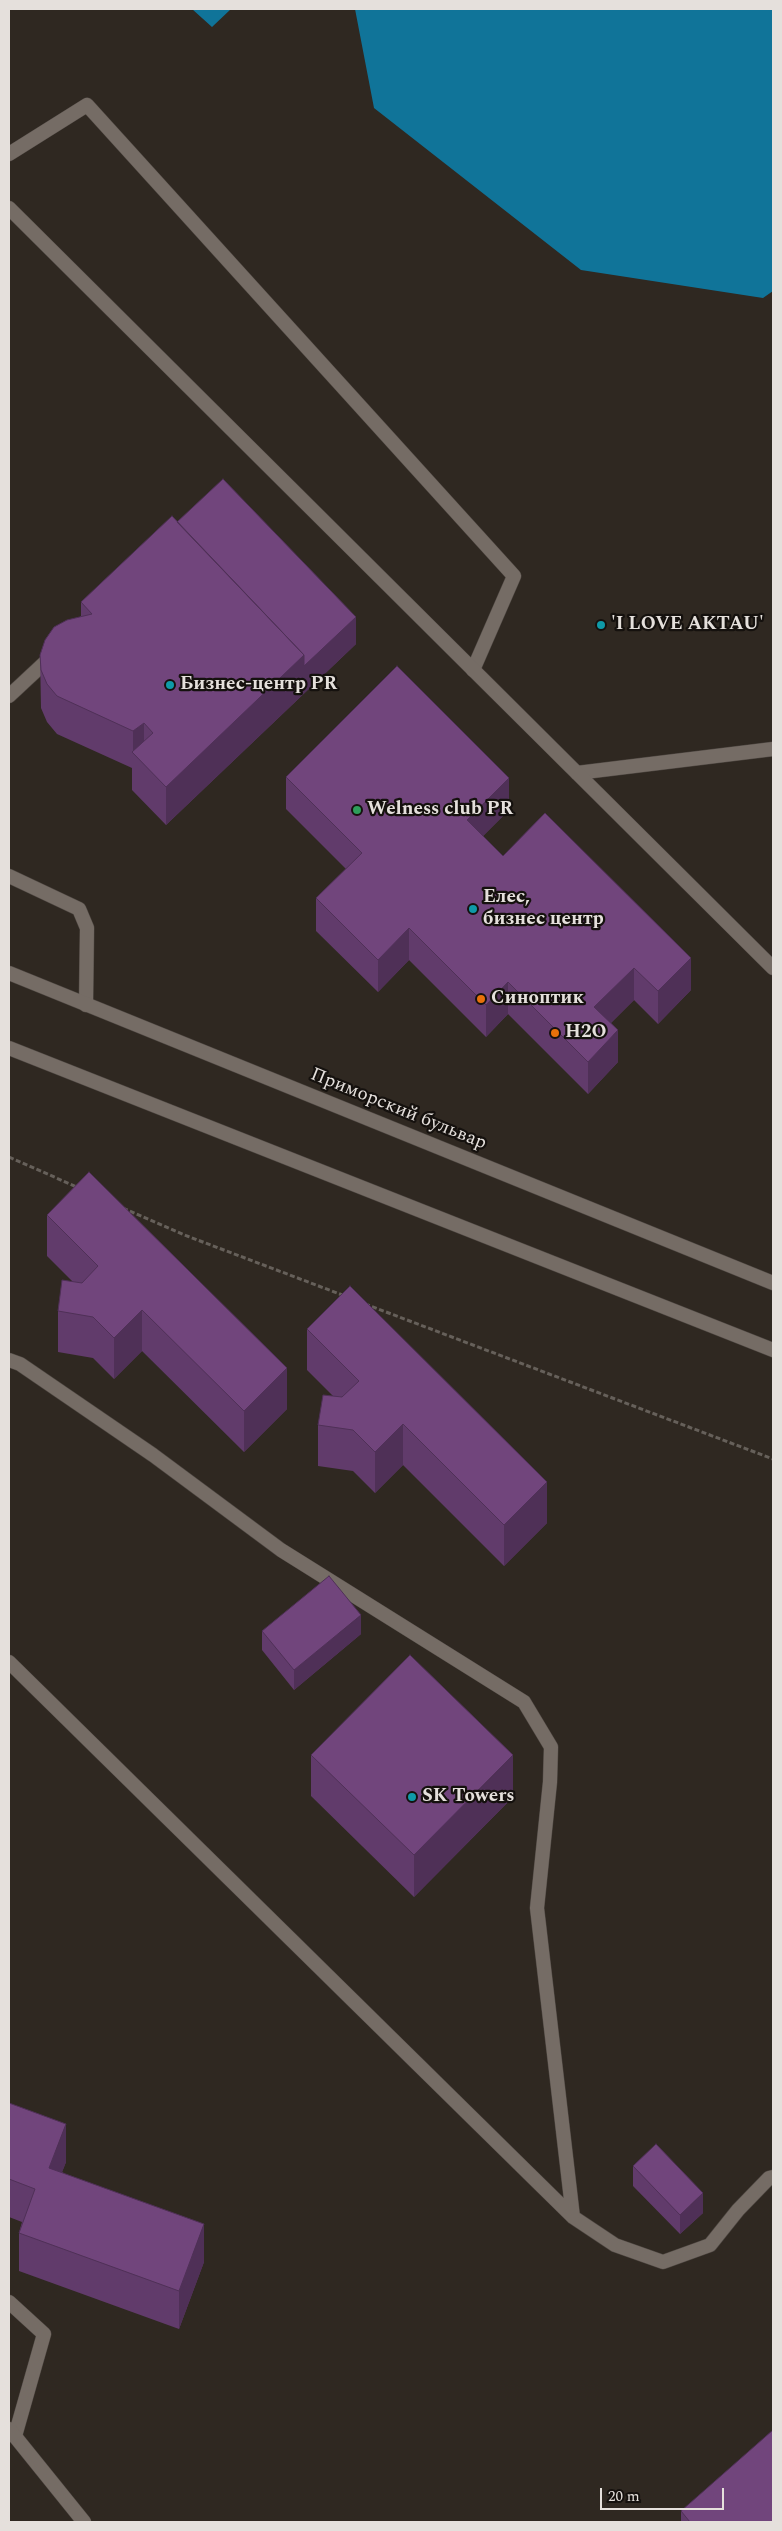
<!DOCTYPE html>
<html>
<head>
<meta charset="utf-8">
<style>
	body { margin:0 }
	#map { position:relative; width:782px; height:2531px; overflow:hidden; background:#2f2821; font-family:Spectral,serif }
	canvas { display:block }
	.frame { position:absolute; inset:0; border:10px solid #e5e0dc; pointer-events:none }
	.scale { position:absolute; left:600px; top:2488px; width:124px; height:22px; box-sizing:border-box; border:2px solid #e5e0dc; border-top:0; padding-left:6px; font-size:15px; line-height:18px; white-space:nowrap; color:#e5e0dc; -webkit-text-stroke:4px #15110e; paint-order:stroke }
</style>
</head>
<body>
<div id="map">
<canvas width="782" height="2531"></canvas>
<div class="frame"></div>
<div class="scale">20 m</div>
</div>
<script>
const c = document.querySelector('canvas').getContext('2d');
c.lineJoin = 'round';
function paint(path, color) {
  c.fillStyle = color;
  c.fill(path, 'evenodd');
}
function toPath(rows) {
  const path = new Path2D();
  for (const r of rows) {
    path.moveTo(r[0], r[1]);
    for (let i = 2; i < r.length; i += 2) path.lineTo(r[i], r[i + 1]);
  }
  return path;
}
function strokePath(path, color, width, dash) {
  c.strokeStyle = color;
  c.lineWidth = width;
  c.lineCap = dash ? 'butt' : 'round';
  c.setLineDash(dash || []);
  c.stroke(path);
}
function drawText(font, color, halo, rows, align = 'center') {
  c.font = font + ' Spectral,serif';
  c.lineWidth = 4.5;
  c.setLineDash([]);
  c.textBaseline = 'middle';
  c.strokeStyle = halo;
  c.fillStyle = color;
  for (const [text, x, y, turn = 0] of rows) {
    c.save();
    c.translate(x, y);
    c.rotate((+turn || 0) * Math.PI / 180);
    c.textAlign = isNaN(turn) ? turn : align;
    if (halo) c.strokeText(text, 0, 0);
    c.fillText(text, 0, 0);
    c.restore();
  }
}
paint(toPath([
	[192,9,231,9,212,27],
	[355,9,773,9,773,291,763,298,581,270,374,108]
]), '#107499');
const service = toPath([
	[9,154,87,105,514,576,473,670],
	[9,696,54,654],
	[577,773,773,749],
	[9,876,79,909,87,928,86,1005],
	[9,1360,20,1364,153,1455,281,1550,524,1702,551,1747,550,1782,537,1908,573,2217],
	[9,1662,573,2217,615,2245,663,2262,710,2245,738,2210,769,2178,773,2177],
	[9,2302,44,2334,15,2436]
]);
const minor = toPath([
	[9,208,773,968],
	[9,2429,84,2522]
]);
const tertiary = toPath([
	[9,973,773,1283],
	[9,1048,773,1350]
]);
strokePath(service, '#4d4641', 15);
strokePath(minor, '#4d4641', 15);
strokePath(tertiary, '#4d4641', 15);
strokePath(toPath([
	[9,1157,79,1188],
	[123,1208,187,1236,345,1296],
	[365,1304,773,1459]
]), '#66605a', 3, [5, 2.5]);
strokePath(service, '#756c65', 14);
strokePath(minor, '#756c65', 14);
strokePath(tertiary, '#756c65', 14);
paint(toPath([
	[177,522,356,644,166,825,132,790,132,768,57,734,47,722,41,708,40,655,81,616,81,602],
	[286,777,509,810,483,836,503,856,691,990,658,1024,634,1000,611,1023,618,1062,588,1094,508,1014,486,1037,409,960,378,992,316,931,316,898,346,869,286,809],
	[47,1215,287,1409,244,1452,142,1351,114,1379,93,1358,58,1352,58,1311,73,1282,47,1256],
	[307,1329,547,1523,504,1566,403,1465,375,1493,353,1471,318,1466,318,1425,333,1396,307,1370],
	[262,1631,361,1634,294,1690,262,1650],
	[311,1755,513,1797,414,1897,311,1796],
	[9,2103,66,2162,62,2172,204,2262,179,2329,19,2271,19,2233,22,2222,9,2217],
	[633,2166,703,2213,680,2234,633,2186],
	[681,2511,773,2522,681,2522]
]), '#613b6b');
paint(toPath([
	[356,617,356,644,166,825,166,787,304,655],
	[144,723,144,761,133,753,133,731],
	[509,778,509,810,467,852,467,820],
	[409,928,409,960,378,992,378,960],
	[691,958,691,990,658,1024,658,991],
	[634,968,634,1000,594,1039,594,1007],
	[508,982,508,1014,486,1037,486,1005],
	[618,1030,618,1062,588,1094,588,1062],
	[142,1310,142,1351,114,1379,114,1338],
	[287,1368,287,1409,244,1452,244,1411],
	[403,1424,403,1465,375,1493,375,1452],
	[547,1482,547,1523,504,1566,504,1525],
	[361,1615,361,1634,294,1690,294,1670],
	[513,1755,513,1797,414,1897,414,1855],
	[66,2124,66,2162,49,2206,49,2168],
	[703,2193,703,2213,680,2234,680,2215],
	[204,2224,204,2262,179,2329,179,2291]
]), '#4f3057');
const building = toPath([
	[223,479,356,617,304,666,304,655,177,522,223,479],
	[172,516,304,655,166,787,132,752,153,733,144,723,133,731,57,696,47,684,41,670,40,655,45,640,54,627,67,620,92,614,81,602,172,516],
	[397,666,509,778,467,820,503,856,545,813,691,958,658,991,634,968,594,1007,618,1030,588,1062,508,982,486,1005,409,928,378,960,316,898,362,853,286,777,397,666],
	[89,1172,287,1368,244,1411,142,1310,114,1338,93,1317,58,1311,62,1280,82,1283,98,1266,47,1215,89,1172],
	[350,1286,547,1482,504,1525,403,1424,375,1452,353,1430,318,1425,323,1395,342,1397,359,1381,307,1329,350,1286],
	[329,1576,361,1615,294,1670,262,1631,329,1576],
	[410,1655,513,1755,414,1855,311,1755,410,1655],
	[9,2103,66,2124,49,2168,204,2224,179,2291,19,2233,35,2189,9,2179,9,2103],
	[656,2144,703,2193,680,2215,633,2166,656,2144],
	[773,2430,773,2522,690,2522,681,2511,773,2430]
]);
paint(building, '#71457c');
strokePath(building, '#4f3057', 1);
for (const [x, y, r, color] of [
	[601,625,5,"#0f9aa8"],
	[170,685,5,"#0f9aa8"],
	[357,810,5,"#2e9e5b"],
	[473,909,5,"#0f9aa8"],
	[481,999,5,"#e8710a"],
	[555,1033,5,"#e8710a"],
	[412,1797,5,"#0f9aa8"]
]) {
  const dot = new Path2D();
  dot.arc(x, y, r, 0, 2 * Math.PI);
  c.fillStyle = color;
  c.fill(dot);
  strokePath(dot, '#15110e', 2);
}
drawText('bold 19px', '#e5e0dc', '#15110e', [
	["'I LOVE AKTAU'",611,625],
	["Бизнес-центр PR",180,685],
	["Welness club PR",367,810],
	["Елес,",483,898],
	["бизнес центр",483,920],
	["Синоптик",491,999],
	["H2O",565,1033],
	["SK Towers",422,1797]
], 'left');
drawText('19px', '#e5e0dc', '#15110e', [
	["Приморский бульвар",398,1110,22]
]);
</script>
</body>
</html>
